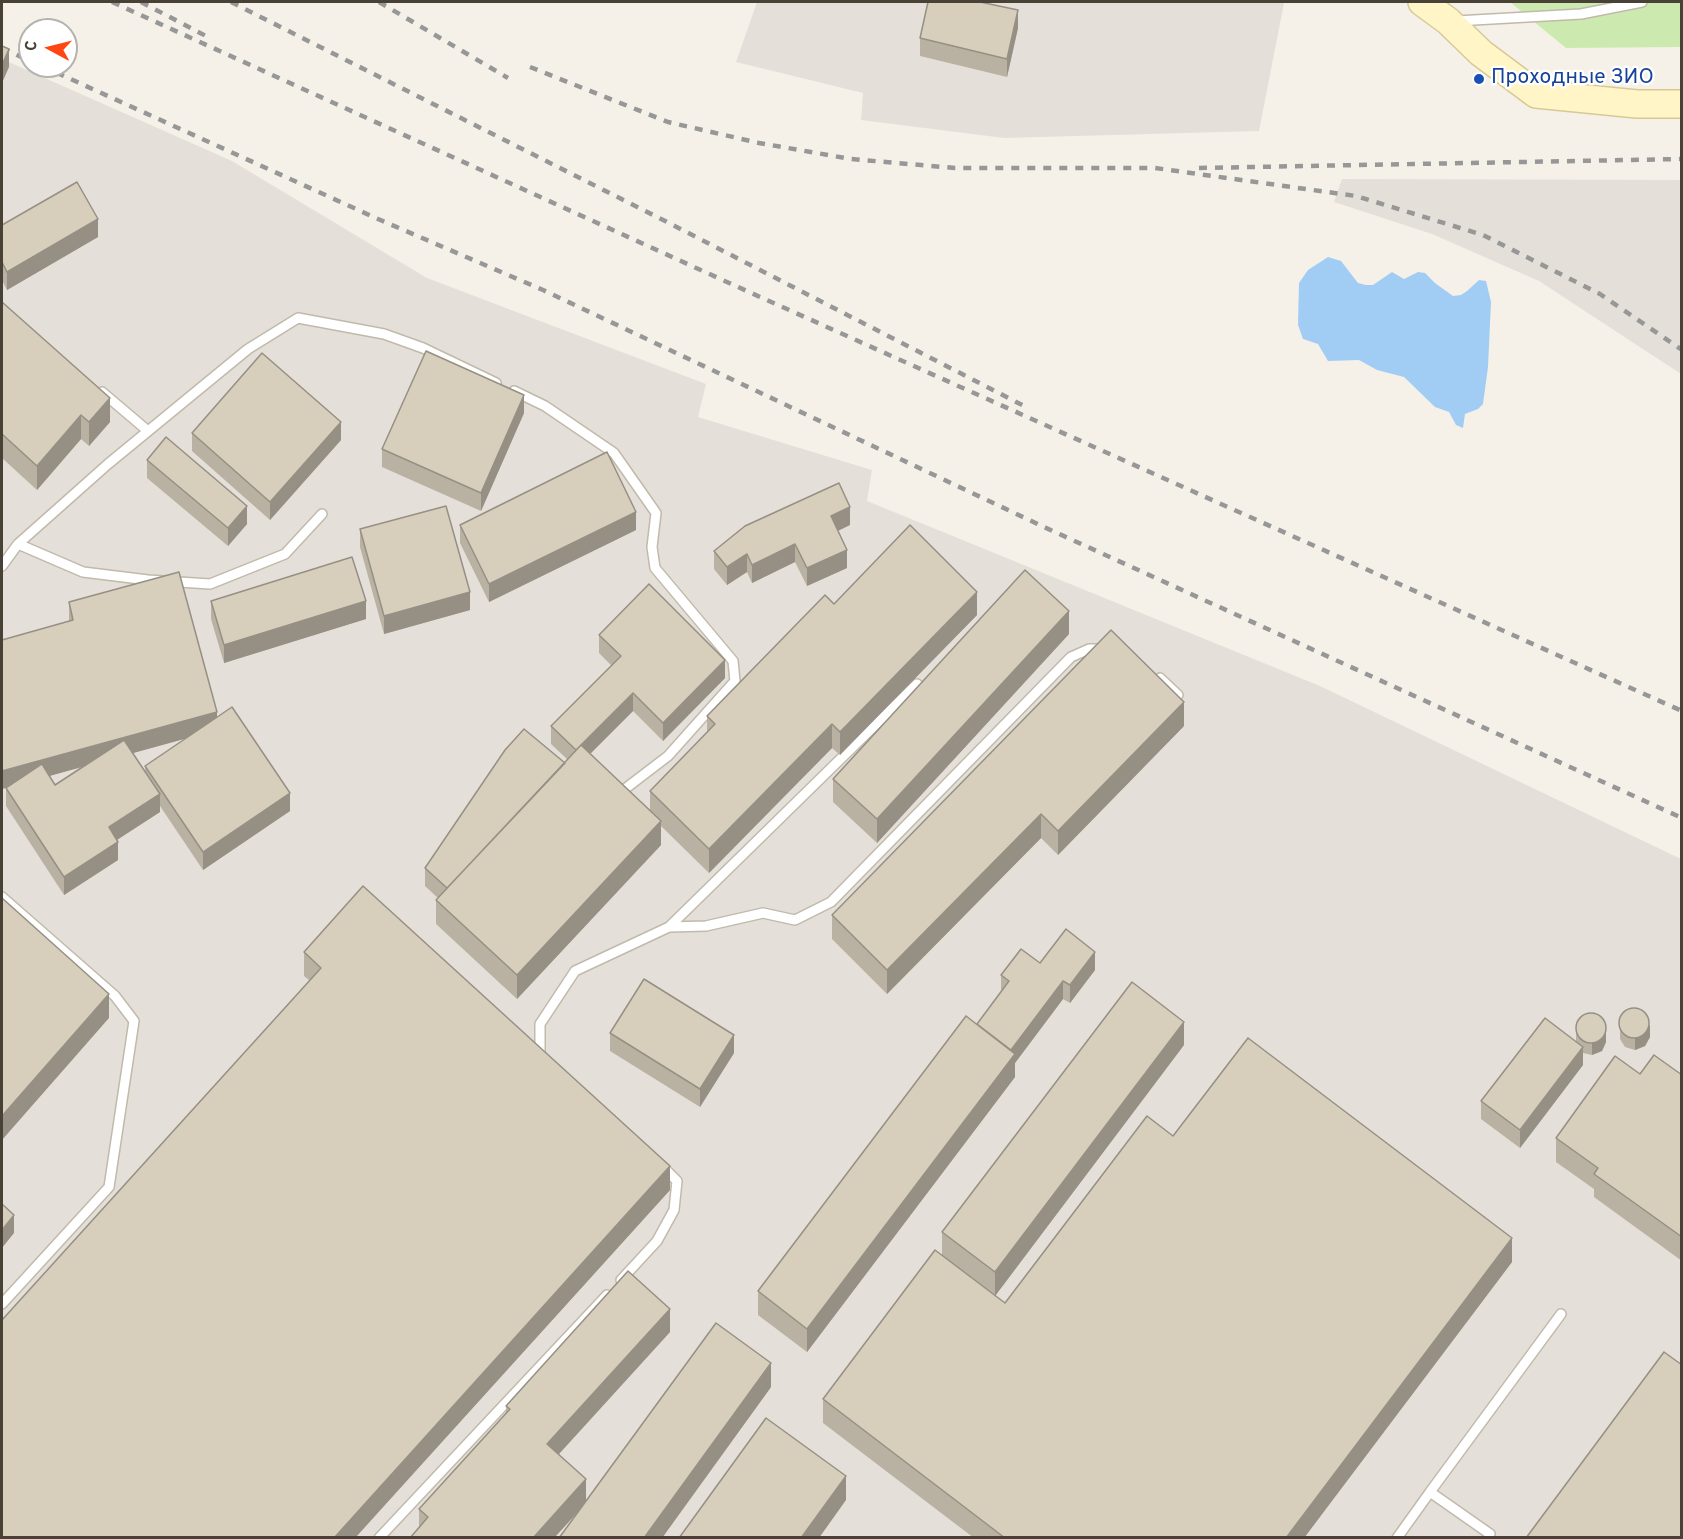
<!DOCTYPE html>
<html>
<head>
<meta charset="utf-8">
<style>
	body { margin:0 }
	#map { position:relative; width:1683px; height:1539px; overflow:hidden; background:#f5f1e8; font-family:Overpass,sans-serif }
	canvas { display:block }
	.frame { position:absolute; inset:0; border:3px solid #484236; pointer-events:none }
	.north { position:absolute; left:18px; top:18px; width:60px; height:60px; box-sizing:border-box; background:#fff; border:2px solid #b6b3af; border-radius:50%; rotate:277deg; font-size:16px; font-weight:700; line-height:24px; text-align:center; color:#484236 }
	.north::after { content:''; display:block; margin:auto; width:21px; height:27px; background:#ff4714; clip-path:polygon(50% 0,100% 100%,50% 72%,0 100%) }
</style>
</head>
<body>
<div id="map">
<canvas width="1683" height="1539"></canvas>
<div class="frame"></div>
<div class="north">С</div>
</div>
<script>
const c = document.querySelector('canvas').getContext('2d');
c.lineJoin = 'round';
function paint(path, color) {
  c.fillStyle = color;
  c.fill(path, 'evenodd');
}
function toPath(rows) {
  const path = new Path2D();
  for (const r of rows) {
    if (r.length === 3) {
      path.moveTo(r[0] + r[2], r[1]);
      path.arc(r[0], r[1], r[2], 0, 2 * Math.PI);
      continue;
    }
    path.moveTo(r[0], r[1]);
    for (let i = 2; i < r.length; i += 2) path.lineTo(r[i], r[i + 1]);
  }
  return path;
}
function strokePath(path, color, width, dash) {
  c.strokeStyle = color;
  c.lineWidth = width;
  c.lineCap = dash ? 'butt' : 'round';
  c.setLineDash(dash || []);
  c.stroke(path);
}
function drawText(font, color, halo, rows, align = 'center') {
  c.font = font + ' Overpass,sans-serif';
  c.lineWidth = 4.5;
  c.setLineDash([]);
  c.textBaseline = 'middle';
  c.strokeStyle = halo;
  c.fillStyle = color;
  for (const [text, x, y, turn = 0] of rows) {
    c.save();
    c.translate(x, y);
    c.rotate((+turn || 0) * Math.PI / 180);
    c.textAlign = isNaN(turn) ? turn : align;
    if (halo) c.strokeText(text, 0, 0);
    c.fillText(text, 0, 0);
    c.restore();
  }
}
paint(toPath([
	[757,2,1277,2,1284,3,1259,131,1004,138,861,120,863,93,736,62],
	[2,59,232,161,427,278,706,384,698,417,872,470,867,501,1320,686,1681,859,1681,1537,2,1537],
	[1342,179,1681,180,1681,374,1539,281,1432,234,1334,202]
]), '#e4e0d9');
paint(toPath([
	[1510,2,1681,2,1681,47,1566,48]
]), '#cceaaf');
paint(toPath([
	[1328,257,1341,261,1358,283,1366,285,1373,285,1392,272,1404,279,1418,272,1425,273,1435,283,1453,296,1461,295,1467,291,1479,280,1486,281,1491,302,1488,367,1483,404,1478,409,1465,414,1463,428,1456,425,1449,412,1435,407,1404,377,1377,370,1359,360,1328,361,1318,344,1303,339,1298,325,1299,283,1308,270]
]), '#a1cdf4');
const lane = toPath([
	[1456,21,1581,14,1642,2],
	[514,391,545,406,614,453,656,513,652,547,655,568,733,661,735,681,668,756,617,795],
	[102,392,148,431],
	[18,544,83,572,148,580,210,584,285,554,322,514],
	[2,566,18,544,108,464,248,349,298,318,384,334,423,348,496,383],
	[1160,678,1178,695],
	[2,897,115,996,134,1021,109,1187,2,1304],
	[669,927,917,684],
	[540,1056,540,1024,575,971,669,927,706,926,763,913,795,920,831,902,1071,657,1089,649,1103,649],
	[621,1280,657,1241,674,1210,677,1181,662,1166],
	[379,1538,607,1295],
	[1397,1538,1430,1492],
	[1488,1538,1490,1534,1430,1492,1561,1314]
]);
const secondary = toPath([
	[1422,2,1448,21,1481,53,1536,94,1637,104,1682,104]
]);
strokePath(lane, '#c1baaa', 12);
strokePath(secondary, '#d7c996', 30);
strokePath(lane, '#fff', 9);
strokePath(secondary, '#fff5c7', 27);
strokePath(toPath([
	[112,2,749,292,1682,711],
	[141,2,206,36],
	[231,2,667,222,1024,406],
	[379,2,508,78],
	[2,48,30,61],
	[42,66,378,219,543,290,1044,527,1682,818],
	[530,67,668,122,759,143,851,159,955,168,1155,168,1356,196,1483,235,1600,294,1682,350],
	[1199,168,1682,159]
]), '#979797', 4.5, [8, 8]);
paint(toPath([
	[1018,28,1007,77,920,56,920,38],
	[2,225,98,237,7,290,2,280],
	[2,302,110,422,89,446,81,439,37,490,2,458],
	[524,413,481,511,382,467,382,449],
	[192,433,341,440,270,520,192,451],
	[147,460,247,524,228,546,147,478],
	[460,525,636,530,489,602,460,543],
	[850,525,838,531,847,568,807,586,795,562,752,583,747,572,727,585,714,569,714,551],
	[360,529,470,610,384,634,360,547],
	[211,601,366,619,224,663,211,619],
	[69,602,217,718,290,811,203,870,160,806,160,812,117,840,118,860,64,895,6,806,6,788,8,787,69,622],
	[186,738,145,766,145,772,133,753],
	[83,766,55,785,49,776],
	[834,604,977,615,840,755,832,748,709,873,661,826,661,845,517,999,436,924,436,900,438,898,425,886,425,868,565,763,568,760,551,744,551,726,612,666,599,653,599,635,725,678,663,741,633,711,590,754,650,810,650,791,707,733,707,716],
	[1069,634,877,843,833,802,833,779],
	[1184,726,1058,855,1041,838,887,994,832,939,832,915],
	[304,952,670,1190,355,1538,2,1538,309,980,304,976],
	[1040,963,1095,970,1070,1003,1063,999,1015,1063,1015,1077,807,1352,758,1315,758,1291,977,1025,1001,992,1001,975],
	[1620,1026,1650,1037,1645,1046,1635,1050,1625,1047,1620,1039],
	[1576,1031,1606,1042,1602,1051,1592,1055,1583,1053,1583,1065,1520,1148,1481,1119,1481,1101,1576,1042],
	[610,1033,734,1053,700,1107,610,1051],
	[1184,1045,995,1296,1005,1303,1173,1136,1512,1262,1304,1538,974,1538,823,1423,823,1399,942,1256,942,1232],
	[1640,1074,1682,1075,1682,1261,1594,1197,1594,1189,1556,1162,1556,1138],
	[670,1332,559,1454,586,1500,771,1387,662,1538,559,1538,577,1513,554,1538,410,1538,419,1527,419,1509,506,1414,506,1406]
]), '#b9b1a2');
paint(toPath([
	[1018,10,1018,28,1007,77,1007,59],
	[9,49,9,67,2,83,2,65],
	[98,219,98,237,7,290,7,272],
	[524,395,524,413,481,511,481,493],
	[110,398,110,422,89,446,89,422],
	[81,415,81,439,37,490,37,466],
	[341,422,341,440,270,520,270,502],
	[247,506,247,524,228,546,228,528],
	[850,507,850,525,831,534,831,516],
	[636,512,636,530,489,602,489,584],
	[795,544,795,562,752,583,752,565],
	[847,550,847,568,807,586,807,568],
	[747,554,747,572,727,585,727,567],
	[470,592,470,610,384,634,384,616],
	[977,592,977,615,840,755,840,732],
	[366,601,366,619,224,663,224,645],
	[1069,611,1069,634,877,843,877,819],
	[725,660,725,678,663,741,663,723],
	[633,693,633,711,576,768,576,750],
	[1184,702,1184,726,1058,855,1058,831],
	[217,712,217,730,2,789,2,771],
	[832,724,832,748,709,873,709,849],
	[290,793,290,811,203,870,203,852],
	[160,794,160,812,109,845,109,827],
	[1041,814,1041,838,887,994,887,970],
	[661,821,661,845,517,999,517,975],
	[118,842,118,860,64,895,64,877],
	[1095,952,1095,970,1070,1003,1070,985],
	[1063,981,1063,999,1015,1063,1015,1077,807,1352,807,1329,1011,1050],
	[109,994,109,1018,2,1140,2,1116],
	[1184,1022,1184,1045,995,1296,995,1272],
	[1650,1025,1650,1037,1645,1046,1635,1050,1635,1038],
	[1606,1030,1606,1042,1602,1051,1592,1055,1592,1043],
	[734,1035,734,1053,700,1107,700,1089],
	[1583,1047,1583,1065,1520,1148,1520,1130],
	[670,1166,670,1190,355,1538,334,1538],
	[14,1215,14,1233,2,1248,2,1230],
	[1512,1238,1512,1262,1304,1538,1286,1538],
	[670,1309,670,1332,547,1467,547,1444],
	[771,1363,771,1387,662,1538,644,1538],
	[846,1476,846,1500,819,1538,801,1538],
	[586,1479,586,1503,554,1538,533,1538]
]), '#969084');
const building = toPath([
	[928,2,980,2,1018,10,1007,59,920,38,928,2],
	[2,46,9,49,2,65,2,46],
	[77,182,98,219,7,272,2,262,2,225,77,182],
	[2,302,110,398,89,422,81,415,37,466,2,434,2,302],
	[426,351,524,395,481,493,382,449,426,351],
	[262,353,341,422,270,502,192,433,262,353],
	[166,437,247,506,228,528,147,460,166,437],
	[607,452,636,512,489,584,460,525,607,452],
	[839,483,850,507,831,516,847,550,807,568,795,544,752,565,747,554,727,567,714,551,745,526,839,483],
	[446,506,470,592,384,616,360,529,446,506],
	[910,525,977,592,840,732,832,724,709,849,650,791,715,724,707,716,825,595,834,604,910,525],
	[352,557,366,601,224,645,211,601,352,557],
	[1025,570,1069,611,877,819,833,779,1025,570],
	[179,572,217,712,2,771,2,640,73,620,69,602,179,572],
	[649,584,725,660,663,723,633,693,576,750,551,726,621,656,599,635,649,584],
	[1111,630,1184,702,1058,831,1041,814,887,970,832,915,1111,630],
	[232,707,290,793,203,852,145,766,232,707],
	[524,729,565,763,447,888,425,868,505,750,524,729],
	[124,740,160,794,109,827,118,842,64,877,6,788,42,764,55,785,124,740],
	[581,745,661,821,517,975,436,900,581,745],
	[363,886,670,1166,334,1538,2,1538,2,1320,321,968,304,952,363,886],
	[2,898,109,994,2,1116,2,898],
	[1066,929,1095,952,1070,985,1063,981,1011,1050,977,1024,1009,981,1001,975,1021,949,1040,963,1066,929],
	[644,979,734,1035,700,1089,610,1033,644,979],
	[1132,982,1184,1022,995,1272,942,1232,1132,982],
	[1634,1023,15],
	[1591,1028,15],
	[966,1016,1015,1054,807,1329,758,1291,966,1016],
	[1545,1018,1583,1047,1520,1130,1481,1101,1545,1018],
	[1248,1038,1512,1238,1286,1538,1005,1538,823,1399,935,1250,1005,1303,1147,1116,1173,1136,1248,1038],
	[1654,1055,1682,1075,1682,1237,1594,1174,1598,1168,1556,1138,1615,1056,1640,1074,1654,1055],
	[2,1204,14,1215,2,1230,2,1204],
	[628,1271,670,1309,547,1444,586,1479,533,1538,410,1538,428,1517,419,1509,510,1409,506,1406,628,1271],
	[716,1323,771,1363,644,1538,559,1538,716,1323],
	[1664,1352,1682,1365,1682,1538,1526,1538,1664,1352],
	[766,1418,846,1476,801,1538,679,1538,766,1418]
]);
paint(building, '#d7cebc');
strokePath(building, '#969084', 1.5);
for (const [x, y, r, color] of [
	[1479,79,6,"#1a4fb4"]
]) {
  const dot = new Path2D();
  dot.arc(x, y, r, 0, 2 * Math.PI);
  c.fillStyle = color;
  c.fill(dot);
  strokePath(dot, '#fff', 2);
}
drawText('21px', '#164399', '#fff', [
	["Проходные ЗИО",1491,79]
], 'left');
</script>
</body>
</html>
